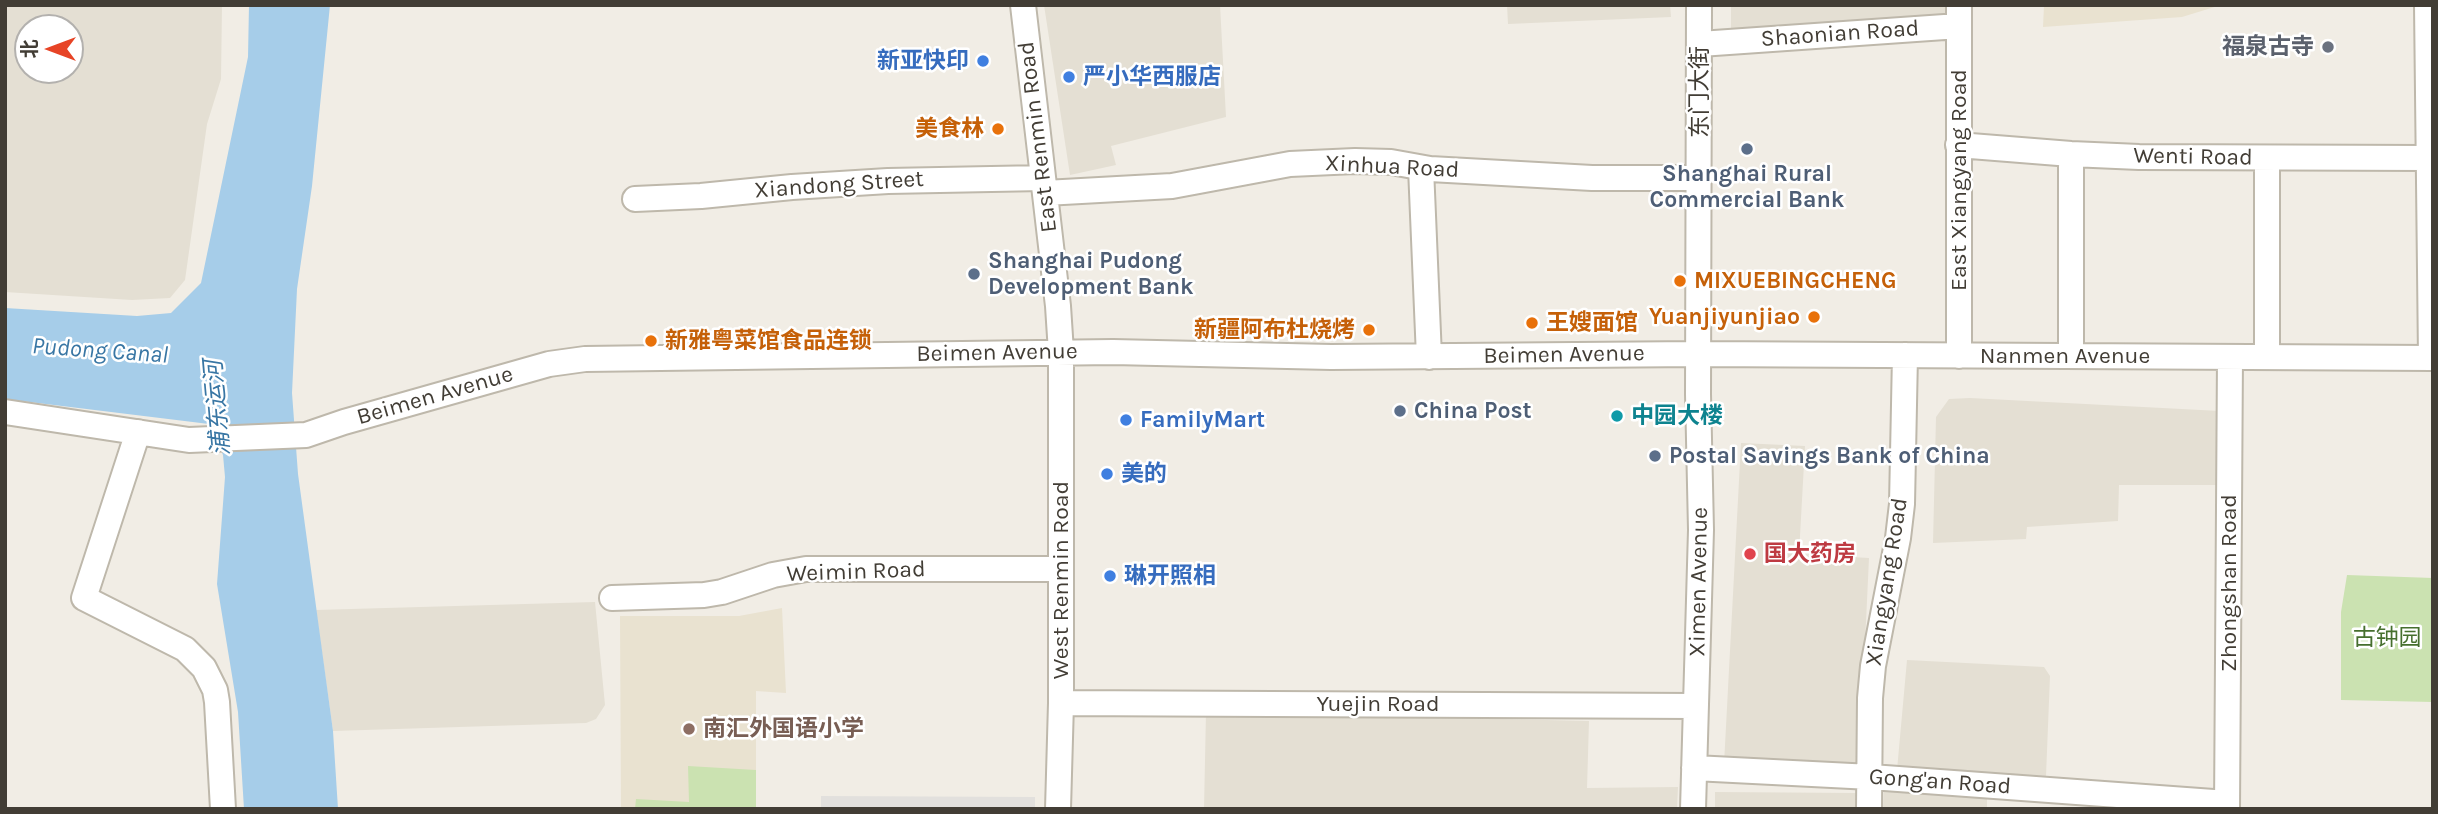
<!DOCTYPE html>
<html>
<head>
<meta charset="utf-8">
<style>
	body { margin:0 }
	#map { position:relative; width:2438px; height:814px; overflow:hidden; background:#f1ede5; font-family:Karla,"Noto Sans SC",sans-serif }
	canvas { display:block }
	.frame { position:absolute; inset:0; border:7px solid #423d35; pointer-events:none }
	.north { position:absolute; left:14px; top:14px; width:70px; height:70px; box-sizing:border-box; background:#fff; border:2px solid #b3b1ae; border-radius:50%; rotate:270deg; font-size:19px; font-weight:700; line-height:28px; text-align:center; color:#423d35 }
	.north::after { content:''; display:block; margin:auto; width:24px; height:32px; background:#e74426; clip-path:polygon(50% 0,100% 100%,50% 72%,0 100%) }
</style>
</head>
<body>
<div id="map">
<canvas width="2438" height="814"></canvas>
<div class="frame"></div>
<div class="north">北</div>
</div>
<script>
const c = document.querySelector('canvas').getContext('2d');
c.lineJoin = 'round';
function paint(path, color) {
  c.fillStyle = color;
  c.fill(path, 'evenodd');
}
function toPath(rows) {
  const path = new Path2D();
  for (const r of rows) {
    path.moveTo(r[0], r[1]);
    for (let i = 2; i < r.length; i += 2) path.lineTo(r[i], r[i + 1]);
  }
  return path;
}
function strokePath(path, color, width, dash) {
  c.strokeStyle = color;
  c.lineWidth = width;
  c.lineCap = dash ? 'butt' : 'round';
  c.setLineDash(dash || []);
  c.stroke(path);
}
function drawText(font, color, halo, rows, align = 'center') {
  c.font = font + ' Karla,"Noto Sans SC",sans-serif';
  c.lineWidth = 5;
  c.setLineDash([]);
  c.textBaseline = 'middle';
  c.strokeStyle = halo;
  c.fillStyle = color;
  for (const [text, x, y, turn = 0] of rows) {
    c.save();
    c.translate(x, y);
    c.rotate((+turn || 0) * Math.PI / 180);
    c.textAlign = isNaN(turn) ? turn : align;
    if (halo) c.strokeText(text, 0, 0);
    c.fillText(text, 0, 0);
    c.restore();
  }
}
paint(toPath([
	[5,5,222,5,221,79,207,124,185,280,170,298,132,300,5,292],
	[28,28,70,28,70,70,28,70],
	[1044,5,1220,5,1226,117,1111,146,1116,165,1070,175],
	[1507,5,1670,5,1671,17,1508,24],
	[1731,5,1950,5,1950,20,1731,33],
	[1970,398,2220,411,2216,485,2119,485,2118,521,2027,527,2026,539,1933,543,1936,417,1949,399],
	[1741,443,1805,446,1799,554,1869,558,1859,771,1724,764],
	[595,602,605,705,596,719,586,723,333,731,316,610],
	[1907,660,2044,667,2050,676,2046,776,1897,770],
	[1206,712,1589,721,1587,788,1678,787,1677,809,1204,809],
	[1884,789,1987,798,1987,809,1883,809],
	[1715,792,1856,793,1855,809,1715,809]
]), '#e4dfd3');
paint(toPath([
	[2044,5,2221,5,2182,17,2043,27],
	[782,608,786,693,756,691,756,809,621,809,620,616,739,616]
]), '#e9e2d0');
paint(toPath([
	[2347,575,2433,578,2433,702,2341,700,2341,612],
	[688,766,756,770,756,809,635,809,636,799,689,802]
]), '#cbe2b1');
paint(toPath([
	[821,796,1035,797,1035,809,821,809]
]), '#e2e0dd');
paint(toPath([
	[249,5,330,5,312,186,297,289,292,393,298,474,333,731,338,809,244,809,238,712,217,584,225,477,223,455,209,424,5,399,5,308,137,316,171,313,201,283,248,57]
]), '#a6cde9');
const minor = toPath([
	[1023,5,1058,306,1061,352,1061,703,1058,809],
	[2427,5,2431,358],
	[1700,44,1959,26],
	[1958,145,2071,154,2139,157,2428,158],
	[2267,158,2267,357],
	[1421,168,1429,357],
	[1045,193,1172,186,1290,164,1355,161,1391,162,1430,169,1592,178,1699,178],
	[635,199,701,196,792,187,888,181,1043,178],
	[1959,356,1959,5],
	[2071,356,2071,154],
	[5,412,189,440,306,435,344,422,549,364,585,359,1113,352,1331,357,1698,354,2433,358],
	[138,432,84,598,185,649,204,668,215,690,217,702,223,809],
	[612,598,704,595,722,592,773,575,806,569,1061,569],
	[1061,703,1695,706],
	[1694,768,1871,777,2227,803],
	[1693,809,1701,530,1698,394,1699,5],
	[1869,809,1870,698,1873,666,1898,538,1902,504,1905,355],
	[2227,809,2230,357]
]);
strokePath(minor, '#beb8ab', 28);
strokePath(minor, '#fff', 24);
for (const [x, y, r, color] of [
	[2328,47,7,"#6b7280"],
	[983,61,7,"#3f7fe0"],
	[1069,77,7,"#3f7fe0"],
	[998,129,7,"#e8710a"],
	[1747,149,7,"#5c6f8a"],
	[974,274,7,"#5c6f8a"],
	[1680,281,7,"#e8710a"],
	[1814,317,7,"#e8710a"],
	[1532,323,7,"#e8710a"],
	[1369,330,7,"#e8710a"],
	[651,341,7,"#e8710a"],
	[1400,411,7,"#5c6f8a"],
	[1617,416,7,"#0f9aa8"],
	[1126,420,7,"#3f7fe0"],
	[1655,456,7,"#5c6f8a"],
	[1107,474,7,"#3f7fe0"],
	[1750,554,7,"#e0444e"],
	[1110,576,7,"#3f7fe0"],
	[689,729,7,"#8d6e63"]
]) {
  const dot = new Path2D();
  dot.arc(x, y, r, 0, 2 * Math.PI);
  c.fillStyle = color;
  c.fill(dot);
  strokePath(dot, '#fff', 2.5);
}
drawText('23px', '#423d35', '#fff', [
	["Shaonian Road",1840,34,-4],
	["东门大街",1700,92,-90],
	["East Renmin Road",1038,137,-97],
	["Wenti Road",2193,157,1],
	["Xinhua Road",1392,167,3],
	["East Xiangyang Road",1959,180,-90],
	["Xiandong Street",839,185,-4],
	["Beimen Avenue",997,353,-1],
	["Beimen Avenue",1564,355,-1],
	["Nanmen Avenue",2065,356],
	["Beimen Avenue",435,396,-16],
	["Weimin Road",856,572,-2],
	["West Renmin Road",1061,580,-90],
	["Ximen Avenue",1699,582,-89],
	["Xiangyang Road",1887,582,-81],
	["Zhongshan Road",2229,583,-90],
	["Yuejin Road",1378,704],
	["Gong'an Road",1940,782,4]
]);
drawText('bold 23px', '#5b616d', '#fff', [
	["福泉古寺",2314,47]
], 'right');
drawText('bold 23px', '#366cbe', '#fff', [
	["新亚快印",969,61,"right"],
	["严小华西服店",1083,77],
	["FamilyMart",1140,420],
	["美的",1121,474],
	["琳开照相",1124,576]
], 'left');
drawText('bold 23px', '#c56008', '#fff', [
	["美食林",984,129],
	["MIXUEBINGCHENG",1694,281,"left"],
	["Yuanjiyunjiao",1800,317],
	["王嫂面馆",1546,323,"left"],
	["新疆阿布杜烧烤",1355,330],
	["新雅粤菜馆食品连锁",665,341,"left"]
], 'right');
drawText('bold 23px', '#4e5e75', '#fff', [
	["Shanghai Rural",1747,174,"center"],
	["Commercial Bank",1747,200,"center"],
	["Shanghai Pudong",988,261],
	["Development Bank",988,287],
	["China Post",1414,411],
	["Postal Savings Bank of China",1669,456]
], 'left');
drawText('bold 23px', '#0d838f', '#fff', [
	["中园大楼",1631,416]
], 'left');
drawText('bold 23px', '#be3a42', '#fff', [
	["国大药房",1764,554]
], 'left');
drawText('23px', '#466f2e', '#fff', [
	["古钟园",2387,638]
]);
drawText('bold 23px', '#785e54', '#fff', [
	["南汇外国语小学",703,729]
], 'left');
drawText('italic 24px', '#3876a4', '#fff', [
	["Pudong Canal",100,351,4],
	["浦东运河",218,408,-95]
]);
</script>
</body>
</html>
